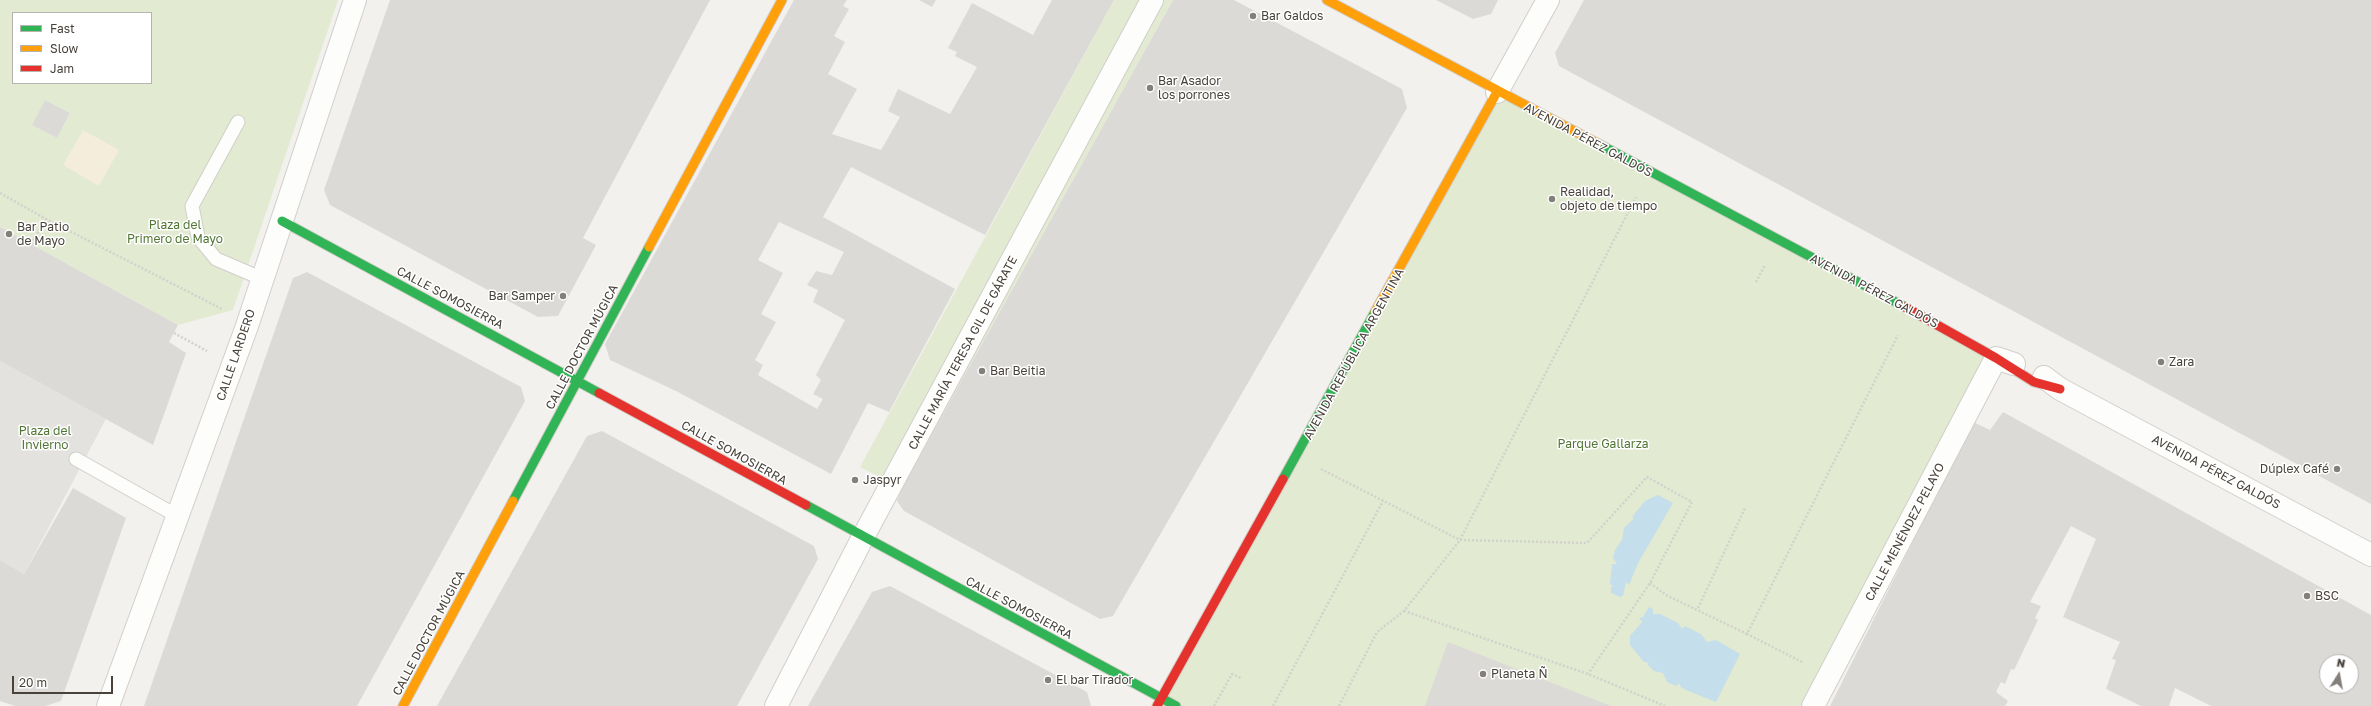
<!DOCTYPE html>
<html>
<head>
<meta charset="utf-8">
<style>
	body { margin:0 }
	#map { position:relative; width:2371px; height:706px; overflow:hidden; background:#f3f1ee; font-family:"Golos Text",sans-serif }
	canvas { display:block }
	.legend { position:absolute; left:12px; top:12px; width:140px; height:72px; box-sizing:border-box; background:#fff; border:1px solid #b6b3b0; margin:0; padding:5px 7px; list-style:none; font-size:12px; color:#48423a }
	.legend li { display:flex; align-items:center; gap:8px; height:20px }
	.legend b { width:20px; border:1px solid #b6b3b0 }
	.north { position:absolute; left:2319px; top:654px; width:40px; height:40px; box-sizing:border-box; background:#fff; border:1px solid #b6b3b0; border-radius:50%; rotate:11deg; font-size:11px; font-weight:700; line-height:16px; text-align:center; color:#48423a }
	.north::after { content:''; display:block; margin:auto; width:14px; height:18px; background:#847f79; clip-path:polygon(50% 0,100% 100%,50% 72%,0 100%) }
	.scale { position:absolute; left:12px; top:676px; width:101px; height:18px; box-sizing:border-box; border:2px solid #48423a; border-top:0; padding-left:5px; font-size:12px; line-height:14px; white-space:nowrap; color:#48423a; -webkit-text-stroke:3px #fff; paint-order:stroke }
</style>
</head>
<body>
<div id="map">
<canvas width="2371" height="706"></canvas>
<ul class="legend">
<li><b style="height:5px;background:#30b455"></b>Fast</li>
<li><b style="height:5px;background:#ff9f0a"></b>Slow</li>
<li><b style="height:5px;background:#e5322d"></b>Jam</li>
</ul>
<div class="north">N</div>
<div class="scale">20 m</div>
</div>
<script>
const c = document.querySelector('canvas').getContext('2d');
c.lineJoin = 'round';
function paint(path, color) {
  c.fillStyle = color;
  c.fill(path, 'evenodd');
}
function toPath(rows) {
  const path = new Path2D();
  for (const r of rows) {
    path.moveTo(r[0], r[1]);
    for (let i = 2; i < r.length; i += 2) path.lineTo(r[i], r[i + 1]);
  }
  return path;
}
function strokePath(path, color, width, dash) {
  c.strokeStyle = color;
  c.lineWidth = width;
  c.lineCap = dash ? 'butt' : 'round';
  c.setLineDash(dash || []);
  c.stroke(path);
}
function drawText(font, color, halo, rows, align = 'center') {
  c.font = font + ' "Golos Text",sans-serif';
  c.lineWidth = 3;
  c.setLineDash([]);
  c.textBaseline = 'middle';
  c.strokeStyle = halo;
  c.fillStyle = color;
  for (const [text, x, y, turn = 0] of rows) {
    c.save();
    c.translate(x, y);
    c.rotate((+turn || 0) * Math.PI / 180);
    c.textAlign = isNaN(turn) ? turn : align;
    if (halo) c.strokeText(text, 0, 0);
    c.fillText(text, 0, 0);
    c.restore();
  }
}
paint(toPath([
	[0,0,338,0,233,310,178,325,0,227],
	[13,13,151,13,151,83,13,83],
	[45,100,70,113,57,138,33,125],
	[1114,0,1173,0,902,488,860,467],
	[1497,92,1996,358,1813,706,1176,706,1161,699]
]), '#e2ead1');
paint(toPath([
	[83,130,119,150,99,186,63,165]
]), '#f4eddc');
paint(toPath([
	[0,361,106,419,24,574,0,560]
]), '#e4e2df');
paint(toPath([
	[1658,495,1673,503,1638,563,1629,585,1626,582,1623,596,1620,597,1611,593,1611,587,1613,586,1610,584,1612,564,1617,564,1613,558,1615,550,1622,540,1624,528,1634,518,1632,517,1645,501],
	[1649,607,1653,609,1653,614,1660,614,1678,623,1682,629,1685,626,1701,634,1707,642,1716,640,1740,654,1716,702,1686,690,1681,687,1679,683,1676,686,1667,682,1663,673,1654,671,1648,665,1649,663,1644,662,1630,645,1630,636,1642,622,1639,618,1643,617]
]), '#c4deeb');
paint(toPath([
	[390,0,710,0,583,238,596,245,558,316,538,317,330,205,324,190],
	[794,0,847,0,843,6,849,9,834,36,845,42,828,74,857,89,832,134,881,150,900,117,888,111,898,89,950,114,977,67,955,56,957,52,948,48,972,3,1033,35,1052,0,1114,0,985,235,851,167,823,217,955,289,889,412,868,403,831,474,676,391,610,360,605,344],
	[779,222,844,252,832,275,816,271,807,285,818,290,813,302,845,320,816,375,821,380,813,394,823,399,817,409,758,375,763,365,755,360,776,322,761,314,783,273,758,260],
	[919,0,936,0,932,7],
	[1173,0,1234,0,1402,89,1407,108,1113,616,1100,619,904,511,897,501,902,488],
	[1436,0,1498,0,1491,14,1473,19],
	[1584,0,2371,0,2371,504,1559,66,1555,53],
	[45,100,70,113,57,138,32,125],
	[0,227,178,325,169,342,186,353,153,445,0,361],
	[307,272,521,387,525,401,357,706,144,706,293,278],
	[2003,412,2371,615,2371,706,2211,706,2175,688,2169,706,2141,706,2106,689,2116,660,2112,659,2120,642,2063,617,2096,539,2071,526,2030,602,2041,606,2035,618,2038,620,2014,670,2011,669,2005,684,2001,682,1996,692,2008,701,2005,706,1830,706,1973,422,1990,430],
	[2327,662,2351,662,2351,686,2327,686],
	[602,431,814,546,818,559,737,706,437,706,587,436],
	[73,488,126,518,61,701,45,706,15,706,0,701,0,560,24,574],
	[890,586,1087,692,1091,706,808,706,872,592],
	[1448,642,1611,706,1425,706]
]), '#dcdad7');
const lane = toPath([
	[238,122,192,206,198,237,216,259,263,279],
	[76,459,179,517]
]);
const street = toPath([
	[1497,92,1548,0],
	[2044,377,2060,389,2371,555],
	[108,706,247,326,355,0],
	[776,706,863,537,1152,0],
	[1813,706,1996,358,2014,364]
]);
const fast = toPath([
	[1597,143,1905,307],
	[282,221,599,393],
	[1283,479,1375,312],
	[513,501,649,247],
	[806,505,1176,706]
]);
const slow = toPath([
	[1327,0,1597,143],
	[649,247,782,0],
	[1375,312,1497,92],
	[403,706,513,501]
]);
const jam = toPath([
	[1905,307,1996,358,2034,382,2060,389],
	[599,393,806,505],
	[1157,706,1283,479]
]);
strokePath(lane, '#d1cfcb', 15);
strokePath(street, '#d1cfcb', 24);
strokePath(fast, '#d1cdc6', 11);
strokePath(slow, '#d1cdc6', 11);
strokePath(jam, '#d1cdc6', 11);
strokePath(toPath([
	[0,193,46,219,222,309],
	[31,244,46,219],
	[1756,282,1765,265],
	[174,333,207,351],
	[1321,469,1460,540,1587,543,1647,477,1692,502,1650,583,1588,674],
	[1650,583,1666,595,1747,634],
	[1698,608,1745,508],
	[1404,611,1588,674,1665,706],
	[1802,662,1747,634,1898,335],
	[1214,706,1232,674,1241,678],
	[1273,706,1383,501],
	[1339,706,1377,632,1404,611,1460,540,1636,197]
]), '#d3d1cc', 2.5, [2, 2]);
strokePath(lane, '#fdfdfc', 13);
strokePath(street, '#fdfdfc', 22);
strokePath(fast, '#30b455', 9);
strokePath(slow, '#ff9f0a', 9);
strokePath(jam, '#e5322d', 9);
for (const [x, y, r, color] of [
	[1253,16,4,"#847f79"],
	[1150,88,4,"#847f79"],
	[1552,199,4,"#847f79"],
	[9,234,4,"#847f79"],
	[563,296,4,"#847f79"],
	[2161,362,4,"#847f79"],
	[982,371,4,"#847f79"],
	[2337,469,4,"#847f79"],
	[855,480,4,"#847f79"],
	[2307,596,4,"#847f79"],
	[1483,674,4,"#847f79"],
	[1048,680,4,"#847f79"]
]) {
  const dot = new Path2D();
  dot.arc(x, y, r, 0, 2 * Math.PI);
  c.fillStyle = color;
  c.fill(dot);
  strokePath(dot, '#fff', 1.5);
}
drawText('12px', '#48423a', '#fff', [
	["Bar Galdos",1261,16],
	["Bar Asador",1158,81],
	["los porrones",1158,95],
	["Realidad,",1560,192],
	["objeto de tiempo",1560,206],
	["Bar Patio",17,227],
	["de Mayo",17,241],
	["Bar Samper",555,296,"right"],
	["Zara",2169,362],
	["Bar Beitia",990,371],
	["Dúplex Café",2329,469,"right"],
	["Jaspyr",863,480],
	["BSC",2315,596],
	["Planeta Ñ",1491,674],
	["El bar Tirador",1056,680]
], 'left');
drawText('12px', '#48423a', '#fff', [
	["AVENIDA PÉREZ GALDÓS",1588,140,28],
	["AVENIDA PÉREZ GALDÓS",1874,291,28],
	["CALLE SOMOSIERRA",450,298,28],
	["CALLE DOCTOR MÚGICA",582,347,-62],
	["CALLE MARÍA TERESA GIL DE GÁRATE",963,353,-62],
	["AVENIDA REPÚBLICA ARGENTINA",1354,354,-61],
	["CALLE LARDERO",236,355,-71],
	["CALLE SOMOSIERRA",734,453,29],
	["AVENIDA PÉREZ GALDÓS",2216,472,28],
	["CALLE MENÉNDEZ PELAYO",1905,532,-62],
	["CALLE SOMOSIERRA",1019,608,28],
	["CALLE DOCTOR MÚGICA",429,633,-62]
]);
drawText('12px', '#507533', '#fff', [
	["Plaza del",175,225],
	["Primero de Mayo",175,239],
	["Plaza del",45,431],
	["Invierno",45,445],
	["Parque Gallarza",1603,444]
]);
</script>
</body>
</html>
